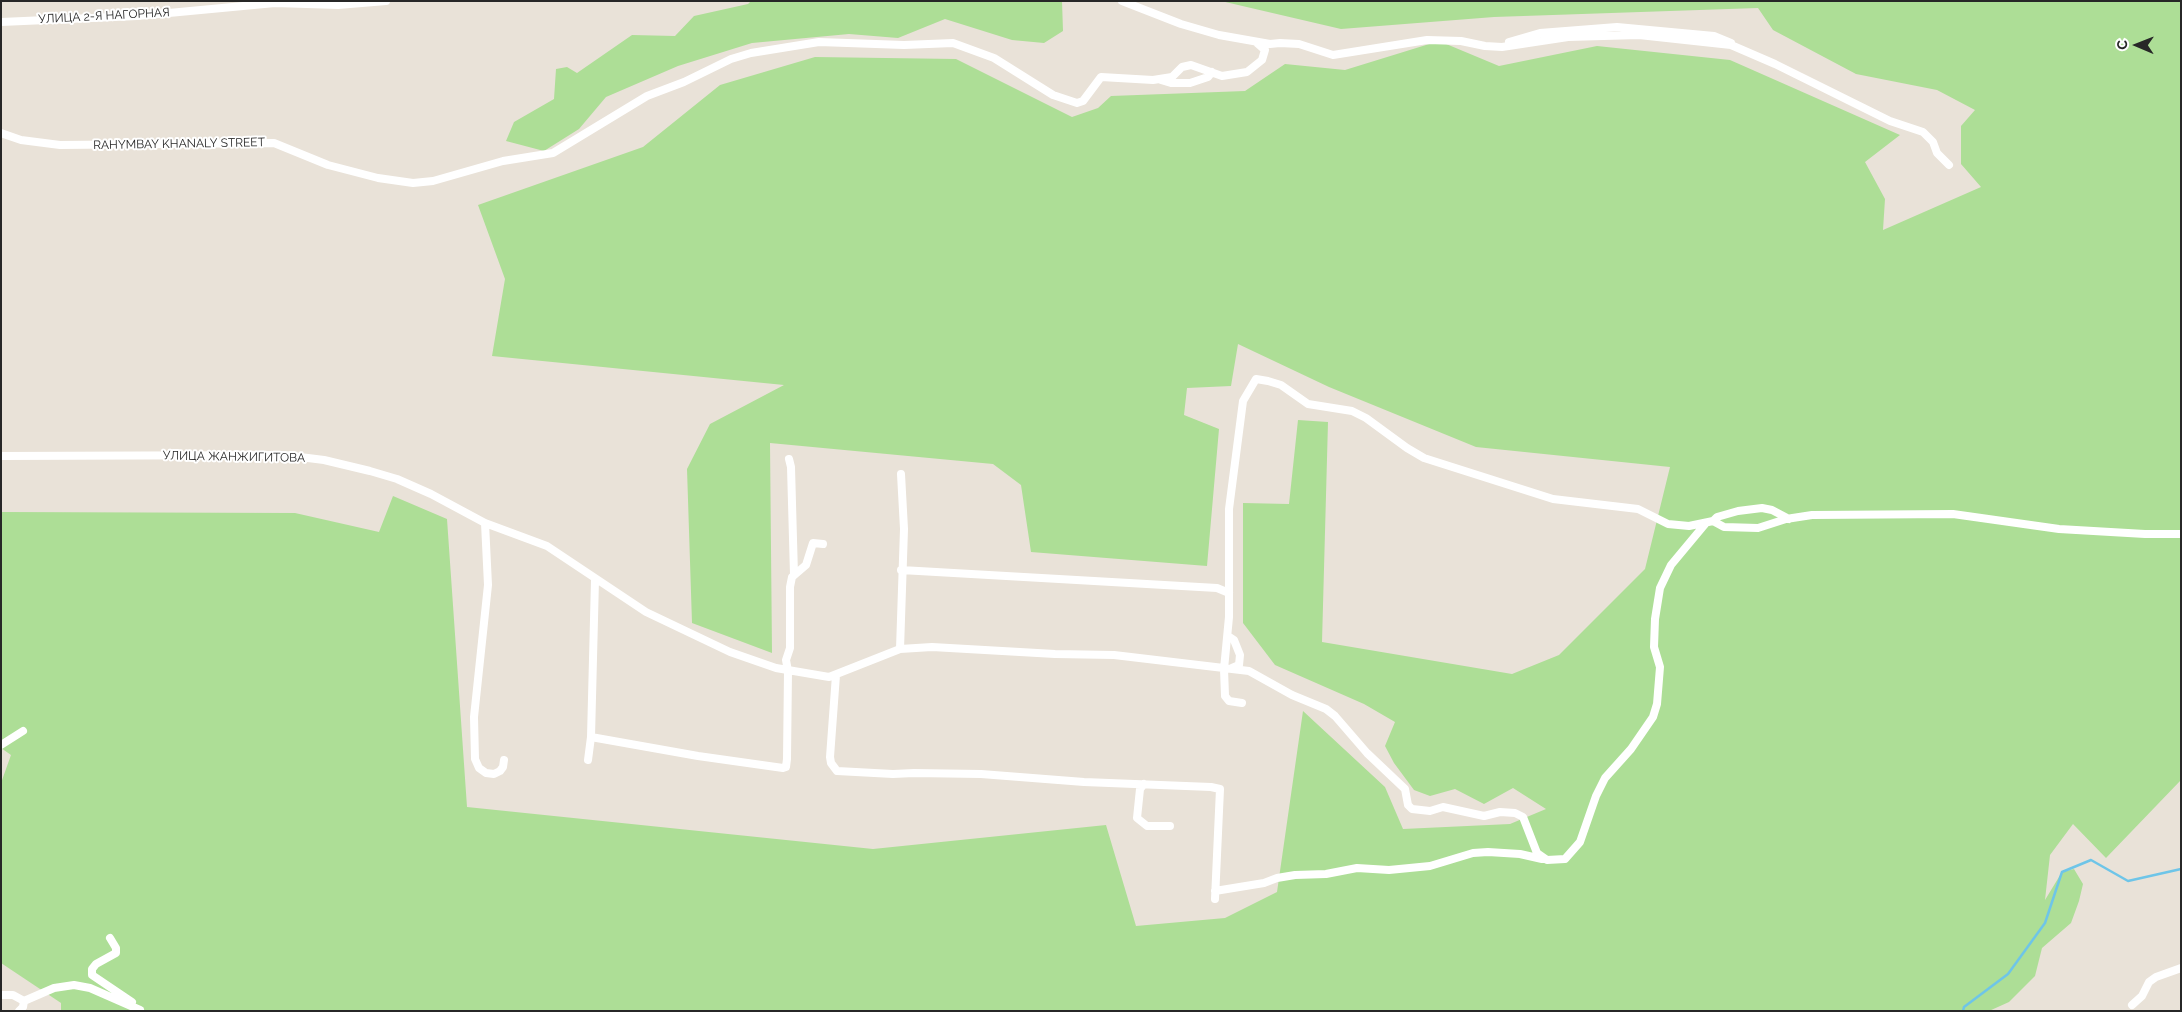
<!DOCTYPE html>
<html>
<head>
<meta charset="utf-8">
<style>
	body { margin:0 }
	#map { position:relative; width:2182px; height:1012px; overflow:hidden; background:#e9e2d8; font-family:Raleway,sans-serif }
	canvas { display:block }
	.frame { position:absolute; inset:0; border:2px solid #272727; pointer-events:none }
	.north { position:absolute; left:2112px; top:20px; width:50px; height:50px; -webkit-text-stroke:4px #fff; paint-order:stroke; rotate:271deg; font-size:14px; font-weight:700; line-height:20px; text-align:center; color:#272727 }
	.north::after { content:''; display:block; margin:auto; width:18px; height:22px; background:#272727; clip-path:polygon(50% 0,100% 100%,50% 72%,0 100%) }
</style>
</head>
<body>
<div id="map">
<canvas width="2182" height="1012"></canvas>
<div class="frame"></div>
<div class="north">С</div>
</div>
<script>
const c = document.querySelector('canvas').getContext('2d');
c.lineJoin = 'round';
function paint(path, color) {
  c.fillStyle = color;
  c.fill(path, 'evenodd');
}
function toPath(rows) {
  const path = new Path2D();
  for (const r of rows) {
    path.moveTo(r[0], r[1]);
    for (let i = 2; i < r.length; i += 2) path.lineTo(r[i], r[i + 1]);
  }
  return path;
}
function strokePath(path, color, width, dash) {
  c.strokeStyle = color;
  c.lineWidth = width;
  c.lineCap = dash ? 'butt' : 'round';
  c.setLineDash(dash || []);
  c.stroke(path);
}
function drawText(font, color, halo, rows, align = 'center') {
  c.font = font + ' Raleway,sans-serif';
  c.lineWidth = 4;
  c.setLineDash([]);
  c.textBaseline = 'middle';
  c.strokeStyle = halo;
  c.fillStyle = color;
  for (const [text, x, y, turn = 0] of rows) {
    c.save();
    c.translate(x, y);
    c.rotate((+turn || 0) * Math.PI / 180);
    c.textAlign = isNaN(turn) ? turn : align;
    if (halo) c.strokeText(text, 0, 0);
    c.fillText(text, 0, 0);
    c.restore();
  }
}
paint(toPath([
	[751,1,1062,1,1063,31,1044,43,1012,40,945,19,898,38,849,34,752,43,678,66,606,97,579,129,544,151,506,141,514,122,554,99,556,69,567,67,577,73,632,35,675,36,694,16,748,4],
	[1221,1,2181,1,2181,780,2106,858,2073,824,2050,855,2045,900,2062,872,2074,869,2083,884,2079,901,2071,923,2042,948,2035,976,2009,1002,1989,1011,61,1011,61,1003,1,963,1,783,11,755,1,748,1,512,295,513,379,532,393,496,447,519,467,807,873,849,1106,825,1136,926,1225,918,1277,892,1303,711,1385,787,1403,829,1510,824,1546,809,1513,788,1484,804,1455,789,1430,796,1414,790,1394,763,1385,746,1395,722,1364,704,1275,665,1243,623,1243,503,1289,504,1298,420,1328,422,1322,642,1512,674,1559,655,1645,569,1670,467,1476,447,1329,387,1238,344,1231,386,1187,388,1184,415,1219,429,1207,566,1031,552,1021,485,993,464,770,443,772,653,692,623,687,469,710,424,784,385,492,356,505,279,478,205,643,147,720,85,815,57,956,59,1072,117,1098,108,1111,96,1245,91,1285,64,1345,70,1439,41,1499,66,1597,46,1730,60,1900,135,1865,162,1885,199,1883,230,1981,187,1961,164,1961,126,1975,110,1937,90,1856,74,1773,30,1758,8,1494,17,1341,29]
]), '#adde96');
strokePath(toPath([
	[1963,1011,1964,1007,2008,974,2045,923,2062,872,2091,860,2128,881,2181,869]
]), '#6ec5e8', 2.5);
strokePath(toPath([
	[1122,1,1181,24,1219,35,1270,44,1280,43,1299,44,1333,55,1427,40,1461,41,1485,46,1502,47,1568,37,1639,35,1731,45,1775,64,1890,121,1923,132,1933,142,1937,153,1949,165],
	[1,22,137,16,275,3,338,5,386,1],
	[1509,42,1540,33,1617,27,1714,36,1731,43],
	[1161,80,1171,83,1190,83,1208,77,1212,72],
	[1,133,21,140,60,145,274,143,328,165,378,178,413,183,433,181,503,161,553,153,647,96,684,82,731,59,751,53,819,42,904,45,953,43,994,58,1053,95,1077,103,1083,101,1101,77,1153,80,1172,77,1182,67,1191,65,1222,76,1247,72,1262,60,1265,50,1257,43],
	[1,456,284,455,324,460,370,471,397,479,431,494,485,523,547,546,646,612,730,652,776,668,829,677,900,649,932,647,1055,654,1114,655,1249,671,1292,695,1326,709,1335,716,1367,753,1405,789,1408,805,1412,809,1430,811,1443,807,1484,816,1500,812,1515,813,1523,817,1537,853,1547,860,1565,859,1580,842,1596,796,1605,778,1631,749,1653,717,1657,704,1660,667,1654,647,1655,619,1660,588,1671,565,1706,523],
	[789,459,791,467,794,575],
	[1713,521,1717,517,1738,511,1762,508,1772,510,1789,519],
	[485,523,488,585,474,717,475,759,479,768,486,773,494,774,500,771,503,767,504,760],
	[901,570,1217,588,1229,593],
	[595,580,591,737,698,756,783,768,786,767,787,759,788,671,786,660,790,648,790,587,792,577,806,565,813,543,823,544],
	[1228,636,1234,640,1240,655,1239,665,1232,668],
	[900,649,904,529,901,474],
	[836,675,830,757,831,763,837,771,893,774,914,773,981,774,1084,782,1211,787,1220,789,1215,899],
	[1242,703,1229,701,1225,696,1224,669,1229,617,1229,509,1243,401,1256,379,1268,381,1281,385,1308,404,1352,411,1366,418,1407,448,1424,458,1553,499,1638,509,1668,524,1689,526,1713,521,1724,527,1758,528,1786,519,1812,515,1953,514,2059,529,2145,534,2181,534],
	[1,745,23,731],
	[588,760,591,737],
	[1144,784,1140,789,1137,818,1147,826,1170,826],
	[1215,891,1264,883,1277,878,1295,875,1326,874,1357,868,1389,870,1430,866,1473,853,1488,852,1520,854,1542,859],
	[110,938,116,948,116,953,96,964,92,969,92,975,132,1002],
	[1,995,13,995,24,1001,23,1007,19,1011],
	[24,1001,54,988,74,985,90,988,140,1010],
	[2132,1005,2142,996,2149,982,2156,977,2181,968]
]), '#fff', 8);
drawText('12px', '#272727', '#fff', [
	["УЛИЦА 2-Я НАГОРНАЯ",104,16,-3],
	["RAHYMBAY KHANALY STREET",179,144,-1],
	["УЛИЦА ЖАНЖИГИТОВА",234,457,1]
]);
</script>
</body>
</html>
